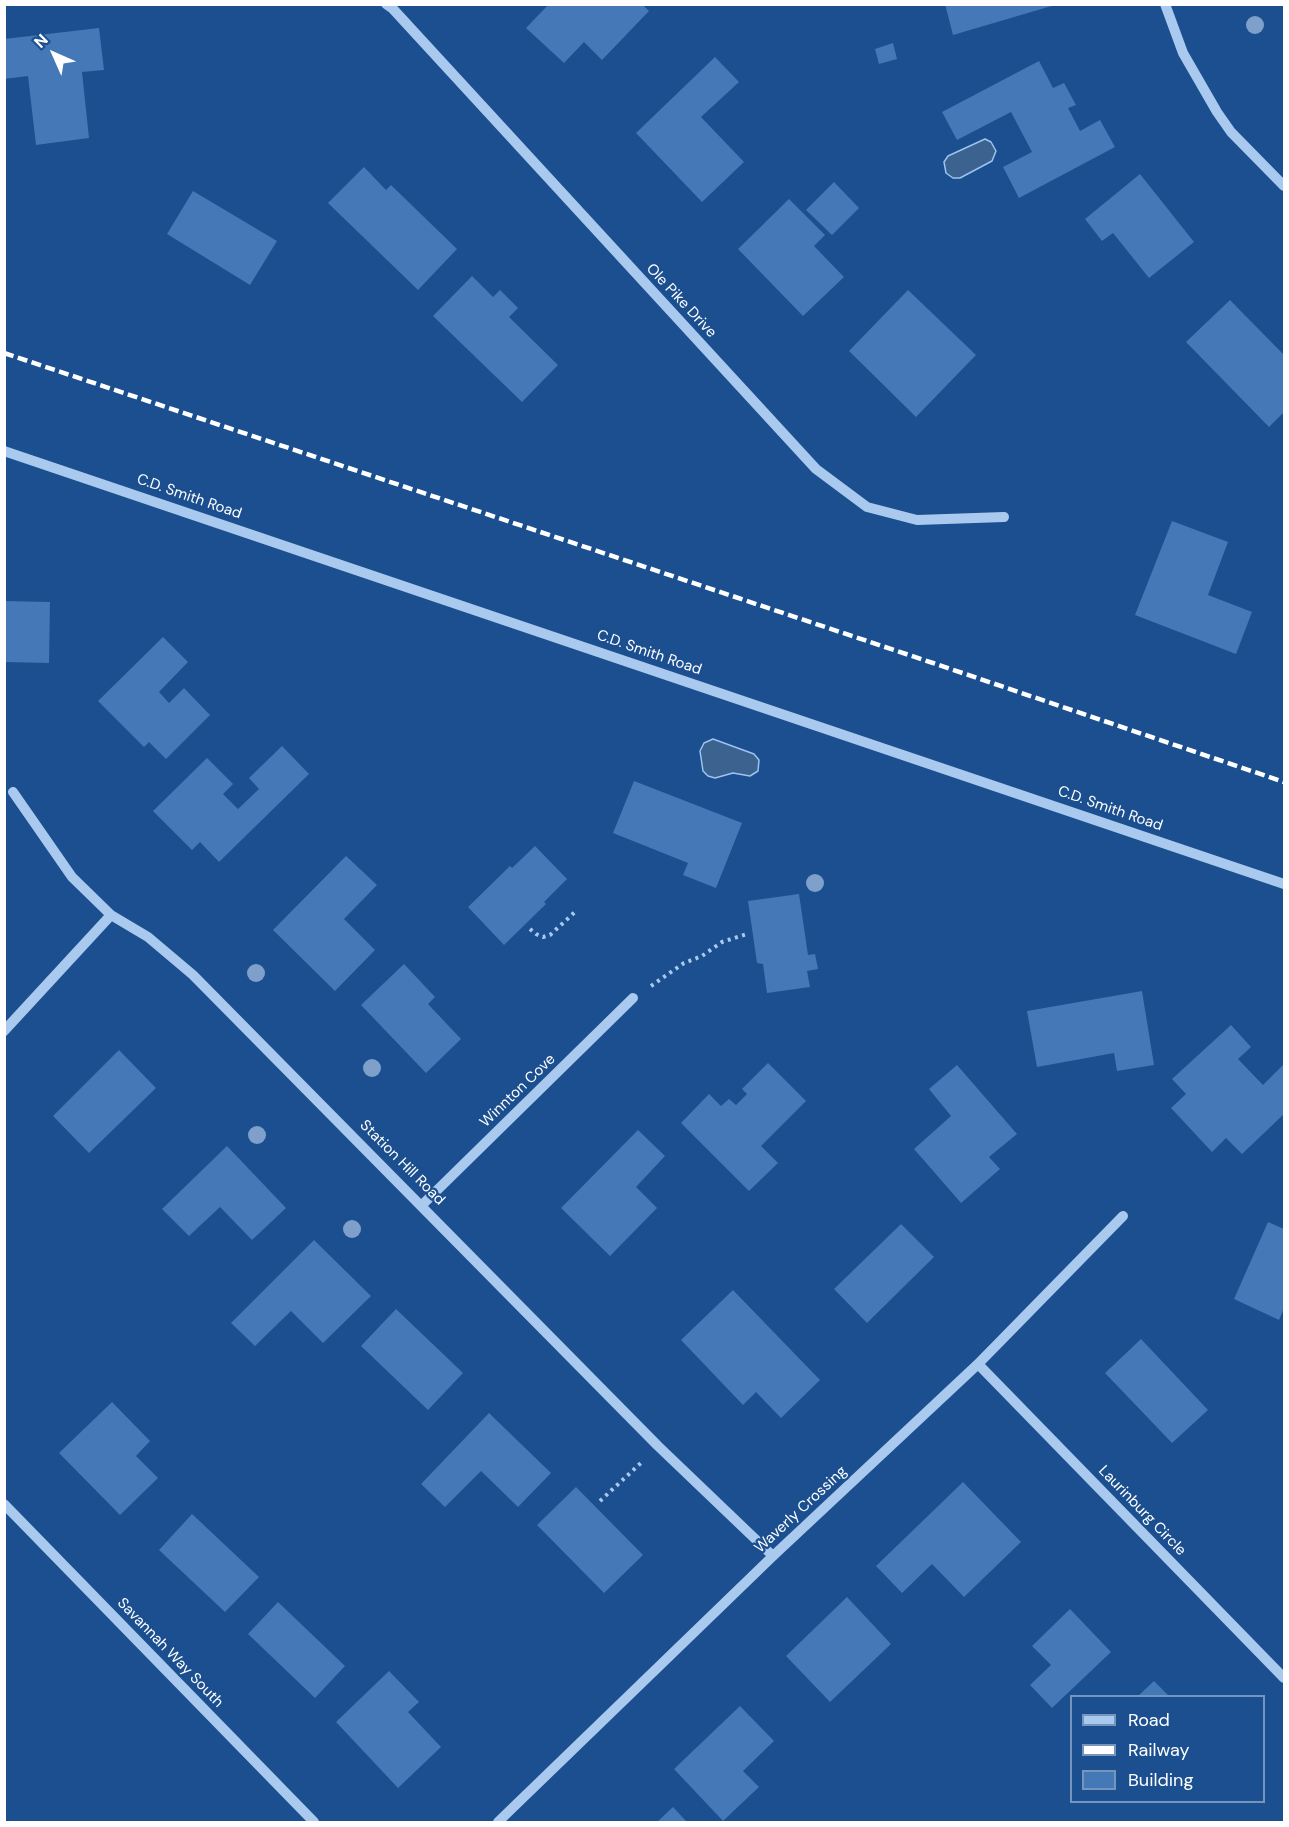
<!DOCTYPE html>
<html>
<head>
<meta charset="utf-8">
<style>
	body { margin:0 }
	#map { position:relative; width:1289px; height:1827px; overflow:hidden; background:#1b4f8f; font-family:"DM Sans",sans-serif }
	canvas { display:block }
	.frame { position:absolute; inset:0; border:6px solid #fff; pointer-events:none }
	.legend { position:absolute; left:1070px; top:1695px; width:195px; height:108px; box-sizing:border-box; background:#1b4f8f; border:2px solid #7695bc; margin:0; padding:8px 10px; list-style:none; font-size:18px; color:#fff }
	.legend li { display:flex; align-items:center; gap:12px; height:30px }
	.legend b { width:30px; border:2px solid #7695bc }
	.north { position:absolute; left:24px; top:24px; width:60px; height:60px; -webkit-text-stroke:4px #1b4f8f; paint-order:stroke; rotate:315deg; font-size:16px; font-weight:700; line-height:24px; text-align:center; color:#fff }
	.north::after { content:''; display:block; margin:auto; width:21px; height:27px; background:#fff; clip-path:polygon(50% 0,100% 100%,50% 72%,0 100%) }
</style>
</head>
<body>
<div id="map">
<canvas width="1289" height="1827"></canvas>
<div class="frame"></div>
<ul class="legend">
<li><b style="height:8px;background:#a9c9ee"></b>Road</li>
<li><b style="height:8px;background:#fff"></b>Railway</li>
<li><b style="height:16px;background:#4478b7"></b>Building</li>
</ul>
<div class="north">N</div>
</div>
<script>
const c = document.querySelector('canvas').getContext('2d');
c.lineJoin = 'round';
function paint(path, color) {
  c.fillStyle = color;
  c.fill(path, 'evenodd');
}
function toPath(rows) {
  const path = new Path2D();
  for (const r of rows) {
    path.moveTo(r[0], r[1]);
    for (let i = 2; i < r.length; i += 2) path.lineTo(r[i], r[i + 1]);
  }
  return path;
}
function strokePath(path, color, width, dash) {
  c.strokeStyle = color;
  c.lineWidth = width;
  c.lineCap = dash ? 'butt' : 'round';
  c.setLineDash(dash || []);
  c.stroke(path);
}
function drawText(font, color, halo, rows, align = 'center') {
  c.font = font + ' "DM Sans",sans-serif';
  c.lineWidth = 4.5;
  c.setLineDash([]);
  c.textBaseline = 'middle';
  c.strokeStyle = halo;
  c.fillStyle = color;
  for (const [text, x, y, turn = 0] of rows) {
    c.save();
    c.translate(x, y);
    c.rotate((+turn || 0) * Math.PI / 180);
    c.textAlign = isNaN(turn) ? turn : align;
    if (halo) c.strokeText(text, 0, 0);
    c.fillText(text, 0, 0);
    c.restore();
  }
}
const water = toPath([
	[985,139,991,142,996,151,992,161,960,178,953,178,946,173,944,162,948,156,985,139],
	[713,739,754,754,759,760,758,771,750,776,733,773,715,778,708,776,703,771,700,751,704,743,713,739]
]);
paint(water, '#3c6290');
strokePath(water, '#9cc4f0', 1.5);
paint(toPath([
	[549,4,642,4,649,11,602,60,584,42,564,63,526,28],
	[945,4,1055,4,1055,5,953,35],
	[99,28,104,70,82,72,89,138,36,145,28,76,4,79,4,39],
	[893,43,897,59,879,64,875,49],
	[715,57,739,82,701,117,744,162,702,202,636,133],
	[1039,61,1053,88,1064,83,1076,105,1068,108,1080,131,1100,120,1115,147,1019,198,1003,167,1032,152,1011,112,957,140,942,112],
	[364,167,386,190,391,185,457,249,418,290,328,203],
	[1140,174,1194,242,1149,278,1113,233,1102,241,1085,219],
	[834,182,859,208,832,235,806,210],
	[193,191,277,241,250,285,167,234],
	[789,199,825,235,814,246,844,277,803,316,738,249],
	[472,276,493,297,500,290,518,308,509,317,558,365,522,402,433,316],
	[908,290,976,355,916,417,849,351],
	[1230,300,1284,355,1284,412,1269,427,1186,342],
	[1172,521,1228,542,1208,595,1252,612,1236,654,1135,615],
	[4,601,50,602,49,663,4,662],
	[163,637,188,662,159,692,169,703,184,688,210,715,166,759,149,742,144,747,98,701],
	[282,746,309,774,219,862,200,842,192,850,153,811,207,758,233,784,223,794,238,809,259,789,249,778],
	[634,781,742,823,716,888,683,875,688,863,613,833],
	[535,846,567,879,544,902,546,904,504,945,468,907,510,866,512,868],
	[346,856,377,885,344,919,375,950,335,991,273,930],
	[799,894,808,955,815,954,818,969,807,971,810,987,767,993,763,964,757,963,748,901],
	[404,964,435,997,428,1004,461,1039,426,1073,361,1005],
	[1142,991,1154,1065,1117,1071,1114,1053,1037,1067,1027,1011],
	[1231,1025,1251,1047,1238,1059,1263,1085,1284,1064,1284,1114,1242,1154,1226,1138,1212,1152,1171,1108,1186,1094,1172,1079],
	[119,1050,156,1088,89,1153,53,1116],
	[768,1063,806,1101,761,1146,778,1163,749,1191,681,1123,709,1094,721,1106,729,1099,736,1105,747,1094,742,1089],
	[957,1065,1017,1134,989,1157,1000,1169,961,1203,914,1149,951,1116,929,1089],
	[638,1130,665,1156,636,1187,657,1208,610,1256,561,1208],
	[227,1146,286,1208,252,1240,220,1207,189,1236,162,1209],
	[1268,1222,1284,1229,1284,1308,1279,1320,1234,1299],
	[901,1224,934,1257,867,1323,834,1289],
	[314,1240,371,1296,323,1343,291,1311,255,1346,231,1323],
	[733,1290,820,1380,781,1418,756,1392,743,1405,681,1340],
	[396,1309,463,1373,428,1410,361,1346],
	[1141,1339,1208,1410,1172,1443,1105,1373],
	[112,1402,150,1441,136,1456,158,1478,120,1515,59,1453],
	[489,1413,551,1473,518,1507,481,1471,445,1507,421,1484],
	[963,1482,1021,1542,964,1597,932,1564,902,1593,876,1566],
	[576,1487,643,1555,604,1593,537,1525],
	[192,1514,259,1577,225,1612,159,1550],
	[847,1597,891,1644,830,1702,786,1656],
	[278,1602,345,1666,315,1698,248,1634],
	[1070,1609,1111,1652,1052,1708,1030,1685,1051,1665,1032,1646],
	[389,1671,419,1702,408,1712,441,1747,398,1788,336,1722],
	[1154,1681,1169,1696,1138,1696],
	[740,1706,774,1741,743,1771,759,1787,723,1821,674,1769],
	[673,1807,687,1822,657,1822]
]), '#4478b7');
strokePath(toPath([
	[530,929,536,934,543,937,550,935,575,912],
	[651,986,684,963,702,956,722,942,747,934],
	[600,1501,643,1461]
]), '#a9c9ee', 4, [3, 4.5]);
strokePath(toPath([
	[386,4,393,9,816,469,867,507,917,520,1004,517],
	[1165,4,1183,53,1217,112,1231,132,1284,186],
	[4,451,1284,884],
	[13,792,72,877,111,915,148,937,193,975,658,1446,773,1556],
	[4,1031,111,915],
	[422,1205,633,998],
	[978,1364,1284,1678],
	[4,1504,314,1822],
	[498,1822,773,1556,978,1364,1123,1216]
]), '#a9c9ee', 10);
strokePath(toPath([
	[4,353,933,663,1284,782]
]), '#fff', 4.5, [10, 4.5]);
c.fillStyle = '#7ea0ca';
for (const [x, y] of [
	[1255,25],
	[815,883],
	[256,973],
	[372,1068],
	[257,1135],
	[352,1229]
]) {
  c.beginPath();
  c.arc(x, y, 9, 0, 2 * Math.PI);
  c.fill();
}
drawText('15px', '#fff', '#1b4f8f', [
	["Ole Pike Drive",681,301,47],
	["C.D. Smith Road",189,497,19],
	["C.D. Smith Road",649,653,19],
	["C.D. Smith Road",1110,809,19],
	["Winnton Cove",518,1091,-44],
	["Station Hill Road",402,1163,45],
	["Waverly Crossing",801,1510,-43],
	["Laurinburg Circle",1142,1511,46],
	["Savannah Way South",170,1653,46]
]);
</script>
</body>
</html>
